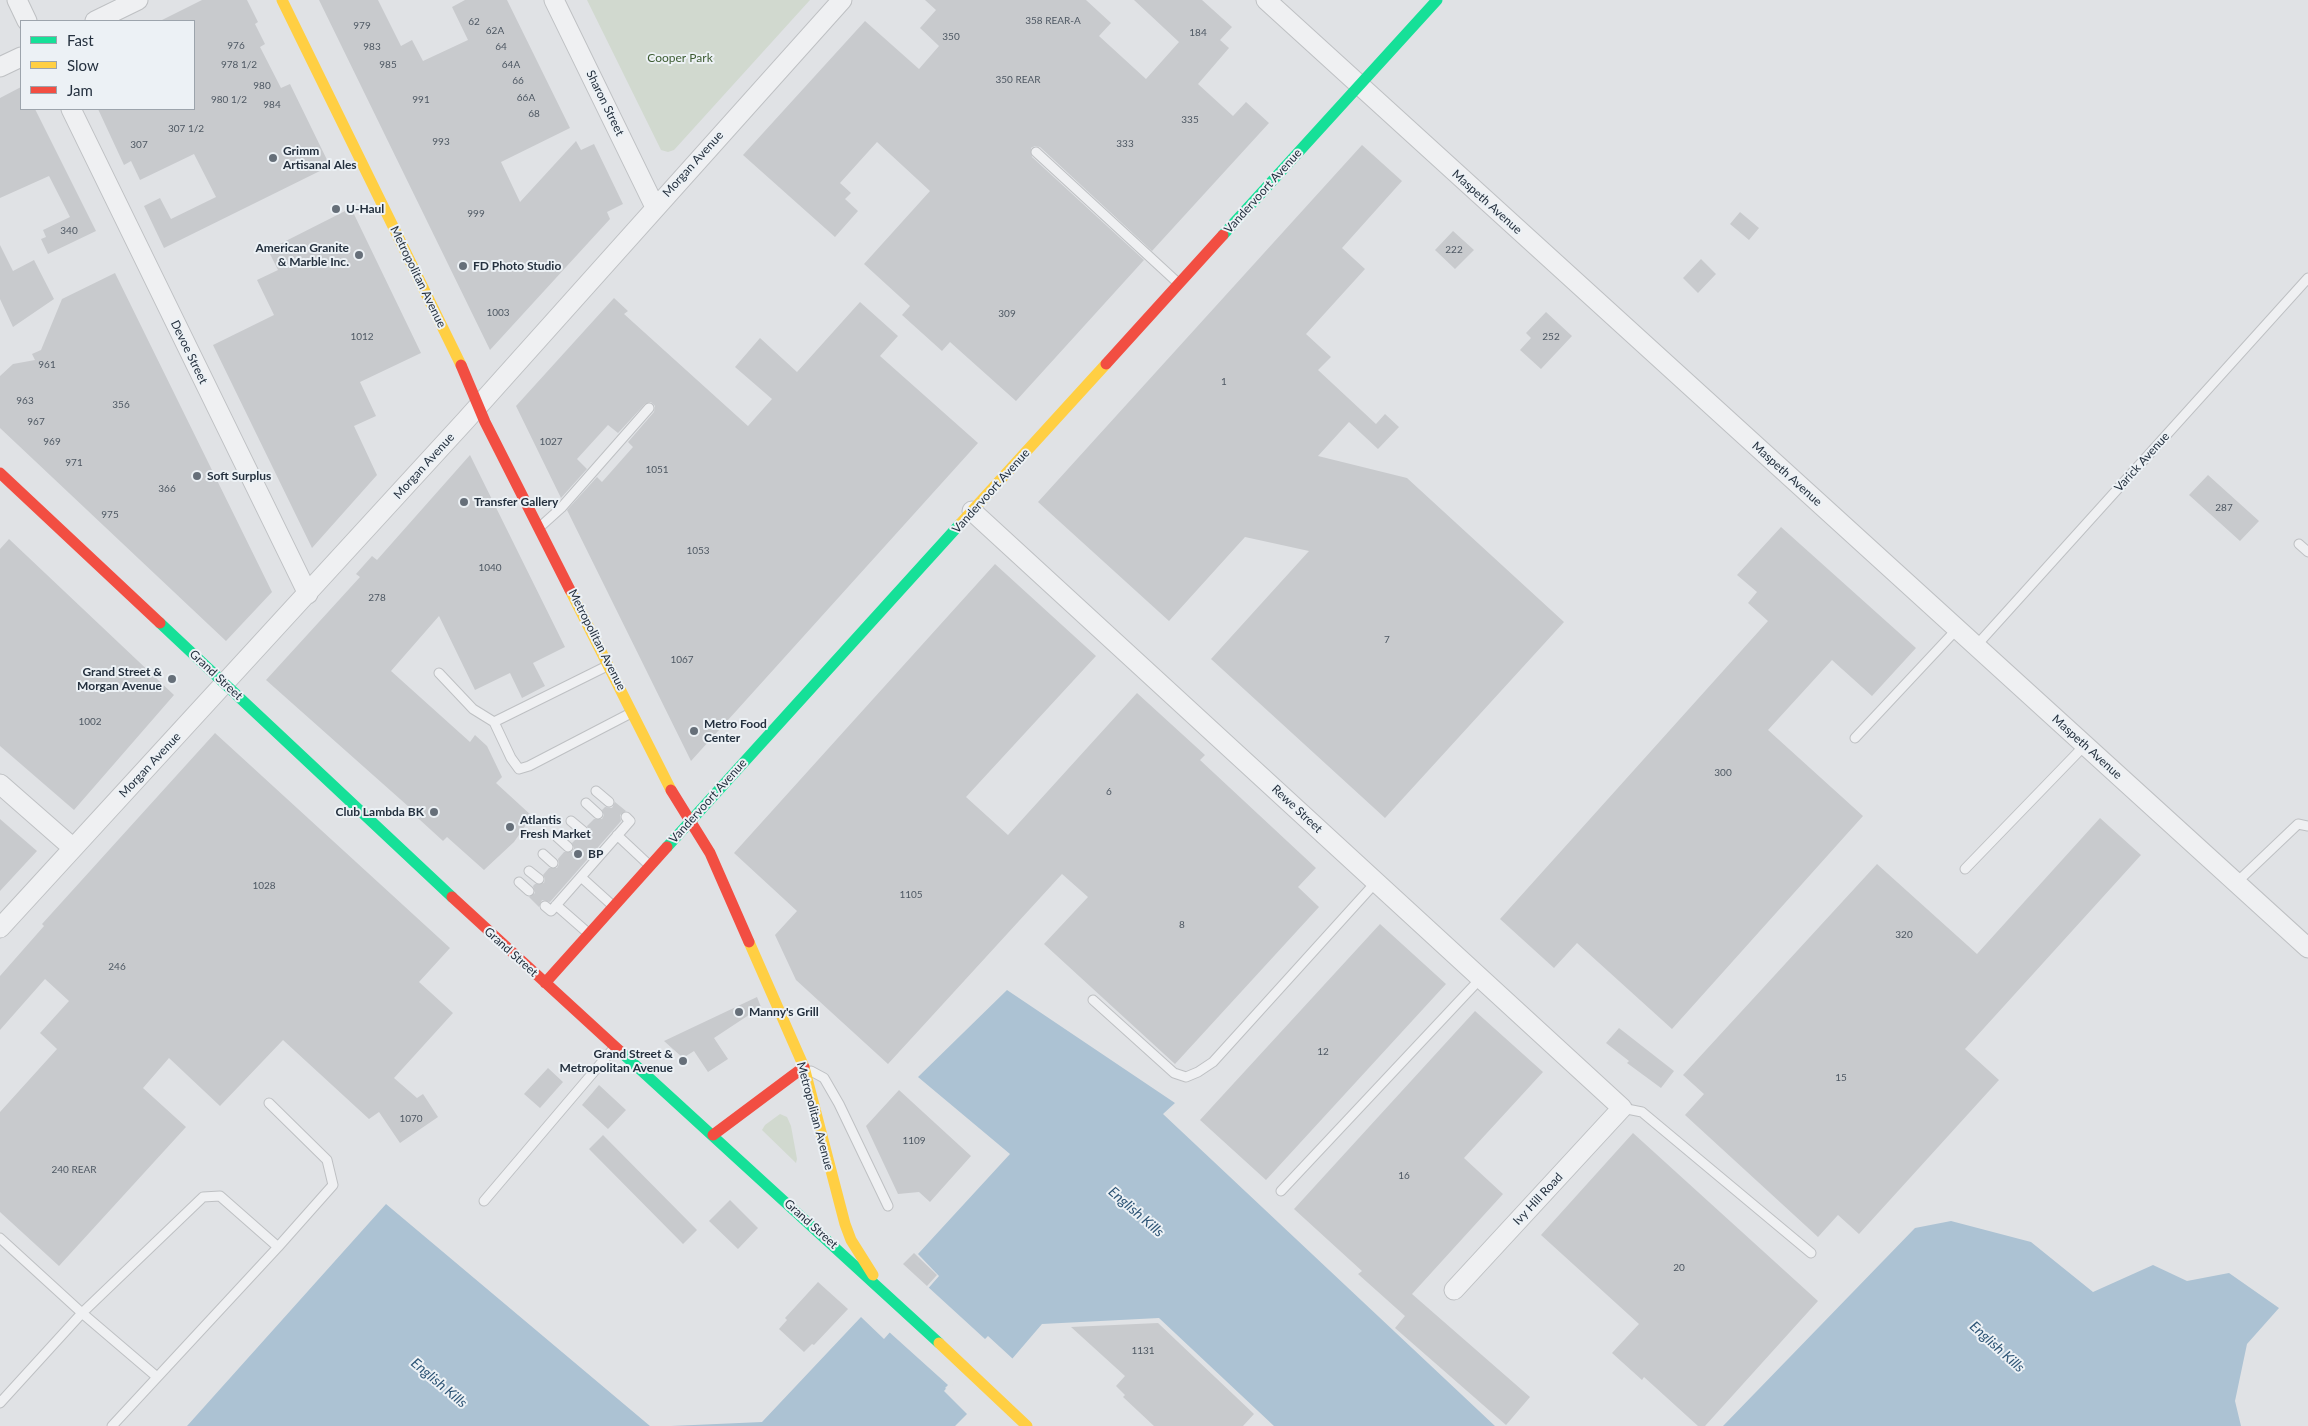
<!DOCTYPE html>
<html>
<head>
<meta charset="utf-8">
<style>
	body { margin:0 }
	#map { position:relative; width:2308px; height:1426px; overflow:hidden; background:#e0e2e5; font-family:Lato,sans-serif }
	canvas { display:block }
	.legend { position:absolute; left:20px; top:20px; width:175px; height:90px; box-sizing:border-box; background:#ecf1f5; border:1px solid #9ca4ac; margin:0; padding:6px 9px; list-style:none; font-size:15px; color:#25313f }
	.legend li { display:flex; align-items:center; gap:10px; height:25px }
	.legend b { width:25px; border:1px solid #9ca4ac }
</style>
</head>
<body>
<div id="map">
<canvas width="2308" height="1426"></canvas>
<ul class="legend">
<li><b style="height:6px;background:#16e098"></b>Fast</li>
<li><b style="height:6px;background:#ffcf43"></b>Slow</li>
<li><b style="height:6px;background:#f24e42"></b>Jam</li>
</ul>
</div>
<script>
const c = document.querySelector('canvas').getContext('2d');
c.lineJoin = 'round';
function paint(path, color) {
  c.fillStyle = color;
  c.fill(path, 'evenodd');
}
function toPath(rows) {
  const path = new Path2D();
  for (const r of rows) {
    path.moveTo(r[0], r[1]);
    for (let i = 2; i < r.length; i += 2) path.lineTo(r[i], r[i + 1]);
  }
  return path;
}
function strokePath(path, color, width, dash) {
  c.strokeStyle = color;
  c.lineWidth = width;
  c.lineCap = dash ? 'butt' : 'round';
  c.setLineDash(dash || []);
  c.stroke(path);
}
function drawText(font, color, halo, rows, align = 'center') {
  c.font = font + ' Lato,sans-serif';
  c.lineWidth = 4;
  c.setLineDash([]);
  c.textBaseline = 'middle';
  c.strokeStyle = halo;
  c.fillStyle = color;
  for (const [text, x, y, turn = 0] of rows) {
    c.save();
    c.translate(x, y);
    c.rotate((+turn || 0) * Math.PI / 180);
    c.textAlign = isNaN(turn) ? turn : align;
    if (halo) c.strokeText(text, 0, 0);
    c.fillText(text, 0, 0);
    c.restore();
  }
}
paint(toPath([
	[587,0,810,0,674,150,668,152,661,150],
	[780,1114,787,1117,791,1126,797,1159,796,1163,762,1130,765,1125]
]), '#d1d9cf');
paint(toPath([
	[1007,990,1175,1103,1163,1114,1495,1426,1274,1426,1159,1318,1042,1324,1012,1359,988,1340,944,1391,967,1414,955,1426,671,1426,762,1422,861,1317,884,1339,939,1276,918,1254,1010,1154,918,1077],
	[386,1204,650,1426,187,1426],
	[1951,1221,2031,1242,2093,1292,2153,1265,2187,1281,2229,1273,2279,1308,2247,1344,2235,1401,2241,1426,1723,1426,1915,1228]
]), '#acc2d3');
paint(toPath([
	[927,1286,985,1339,988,1336,1013,1359,1010,1362,988,1343,948,1390,945,1388,948,1385,888,1331]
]), '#e0e2e5');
paint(toPath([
	[202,0,247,0,258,22,255,24,265,44,260,47,281,88,290,84,330,166,164,248,144,206,160,198,171,219,216,197,194,154,140,180,131,161,124,165,98,109,194,109,194,21,160,21],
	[319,0,378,0,401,46,412,40,423,61,468,40,452,7,465,0,507,0,570,128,501,162,520,202,576,141,581,150,594,144,623,204,607,212,610,219,490,350],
	[925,0,1086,0,1111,23,1099,36,1146,79,1179,42,1134,0,1202,0,1232,27,1220,40,1229,48,1198,84,1233,116,1246,102,1269,123,1152,251,1040,147,1035,146,1031,148,1032,157,1144,260,1016,401,950,342,942,351,902,315,910,306,864,264,930,191,877,142,840,183,851,193,845,199,858,211,835,237,743,155,865,21,919,69,939,46,920,28,936,10],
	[21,87,21,109,35,109,96,231,48,254,41,239,46,237,43,230,70,217,49,176,0,198,0,98],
	[1362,145,1402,181,1342,248,1365,269,1306,334,1331,357,1318,370,1376,424,1385,414,1399,427,1378,449,1349,422,1318,456,1407,478,1564,622,1385,818,1211,659,1309,551,1245,537,1169,621,1038,502],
	[351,208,421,353,360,382,376,416,354,426,377,475,312,548,213,345,274,315,257,280,278,270,268,250],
	[1740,212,1759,228,1749,240,1730,224],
	[1453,231,1474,250,1455,269,1435,250],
	[0,245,13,271,34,260,54,299,13,327,0,299],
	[1701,259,1716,274,1698,293,1683,278],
	[115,273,272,592,226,641,0,428,0,376,13,364,35,360,32,354,41,350,62,299],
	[614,298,628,311,624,314,748,426,772,399,735,367,760,338,797,372,860,302,898,336,880,356,978,443,691,761,567,510,597,477,602,482,633,447,628,442,654,412,655,406,651,402,645,404,618,433,608,425,577,459,587,469,561,498,516,406],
	[1546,312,1572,336,1541,369,1520,350,1531,338,1526,333],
	[470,455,565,647,533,663,545,686,522,698,510,673,475,690,439,616,391,671,470,742,475,735,487,746,502,777,496,783,532,816,514,842,484,870,447,837,443,841,408,809,409,807,266,680,360,577,356,574,372,556,377,560],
	[2208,475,2259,521,2240,541,2189,495],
	[1781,527,1916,648,1872,696,1832,660,1768,730,1863,816,1672,1029,1577,943,1554,968,1500,919,1768,621,1748,603,1757,592,1737,575],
	[9,539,174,695,74,810,0,746,0,549],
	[995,564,1096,656,966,797,1008,835,1137,693,1205,755,1200,760,1316,868,1298,887,1319,907,1175,1064,1044,944,1088,897,1062,874,888,1064,796,980,775,935,797,911,734,853],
	[215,733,450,948,419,982,453,1013,394,1078,417,1098,423,1094,438,1117,400,1143,379,1112,369,1119,283,1040,220,1106,169,1058,143,1088,186,1127,59,1266,0,1212,0,1112,57,1049,40,1033,69,1001,45,979,0,1030,0,976,44,926,42,924],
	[615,802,626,811,620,815,621,821,550,902,542,900,539,907,529,897,535,893,533,886,535,884,544,883,545,879,543,875,549,868,557,868,559,864,558,859,564,852,572,852,574,848,572,843,579,836,582,837,587,835,589,832,587,826,594,819,602,819,604,815,602,810,605,807,612,808],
	[2100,818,2141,855,1965,1049,1999,1080,1859,1234,1838,1215,1818,1237,1685,1115,1704,1094,1683,1075,1877,864,1977,954],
	[0,819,37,851,0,891],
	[1380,924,1446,984,1266,1180,1200,1120],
	[757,997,761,1007,714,1038,728,1059,708,1072,694,1051,683,1058,664,1041],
	[1475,1011,1543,1072,1464,1158,1503,1194,1412,1294,1530,1397,1506,1425,1395,1328,1405,1316,1358,1274,1362,1271,1294,1209],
	[1619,1028,1674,1071,1661,1088,1627,1063,1629,1061,1606,1043],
	[548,1068,563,1082,540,1108,524,1094],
	[599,1085,626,1110,608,1129,582,1105],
	[899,1090,971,1156,930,1202,919,1192,898,1194,866,1126],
	[1633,1133,1818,1301,1705,1426,1698,1426,1644,1377,1642,1380,1612,1353,1639,1324,1541,1235],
	[603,1135,697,1230,683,1244,589,1149],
	[730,1200,758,1228,738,1249,709,1221],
	[914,1253,937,1275,927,1286,903,1264],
	[818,1282,848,1309,814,1345,812,1344,804,1352,779,1329,787,1320,785,1318],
	[1158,1323,1254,1414,1243,1426,1154,1426,1123,1397,1125,1395,1116,1386,1125,1376,1071,1327]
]), '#c8cacd');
const lane = toPath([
	[1036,152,1177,282],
	[541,526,561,508,649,408],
	[2299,544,2308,552],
	[1976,646,2308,278],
	[607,666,494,722,511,758,519,769,529,766,631,713],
	[439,673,473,709,494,722],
	[1855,738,1957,629],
	[596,791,609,802],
	[586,803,598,814],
	[571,821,583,831],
	[617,835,648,864],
	[557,837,568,847],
	[543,854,553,863],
	[1965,869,2085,745],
	[529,871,539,879],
	[581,877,612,905],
	[519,882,529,891],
	[2236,883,2298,824,2308,826],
	[556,905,588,933],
	[545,906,551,911,630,821,626,817],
	[1093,1000,1174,1073,1186,1077,1198,1072,1213,1062,1376,882],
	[811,1071,824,1078,839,1104,888,1206],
	[1622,1108,1642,1112,1811,1253],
	[1281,1191,1481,978],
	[484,1201,614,1048],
	[0,1238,82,1313,0,1403],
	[157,1377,82,1313,203,1197,220,1196,278,1247,333,1185,327,1160,269,1103],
	[112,1426,278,1247]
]);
const street = toPath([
	[17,0,27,21],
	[554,0,655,207],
	[1266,0,2308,948],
	[95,21,138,0],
	[0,67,21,57],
	[71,109,308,594],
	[972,511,1622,1108,1454,1290],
	[0,784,73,848],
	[0,928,465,421,842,0]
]);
strokePath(lane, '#bec0c3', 11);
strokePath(street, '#bec0c3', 21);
strokePath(lane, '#eff0f2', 9);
strokePath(street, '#eff0f2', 19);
strokePath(toPath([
	[1223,235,1437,0],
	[160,623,452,897],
	[667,847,960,524],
	[621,1052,939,1343]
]), '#16e098', 11);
strokePath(toPath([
	[282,0,461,365],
	[960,524,1106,364],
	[570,590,671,790],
	[749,942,804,1067,845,1224,851,1240,873,1275],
	[939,1343,1027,1426]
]), '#ffcf43', 11);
strokePath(toPath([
	[1106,364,1223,235],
	[461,365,485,422,570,590],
	[0,473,160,623],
	[671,790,710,853,749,942],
	[452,897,621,1052],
	[545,983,667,847],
	[713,1135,804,1067]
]), '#f24e42', 11);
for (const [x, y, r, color] of [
	[273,158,5,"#666f79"],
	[336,209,5,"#666f79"],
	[359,255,5,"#666f79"],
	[463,266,5,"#666f79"],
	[197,476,5,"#666f79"],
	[464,502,5,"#666f79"],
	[172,679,5,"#666f79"],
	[694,731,5,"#666f79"],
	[434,812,5,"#666f79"],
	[510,827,5,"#666f79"],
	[578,854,5,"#666f79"],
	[739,1012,5,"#666f79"],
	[683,1061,5,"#666f79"]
]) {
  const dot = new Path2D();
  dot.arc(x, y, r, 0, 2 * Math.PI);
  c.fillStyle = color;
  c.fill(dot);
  strokePath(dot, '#ecf1f5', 2);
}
drawText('10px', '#4e5863', null, [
	["358 REAR-A",1053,21],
	["62",474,22],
	["979",362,26],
	["62A",495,31],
	["184",1198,33],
	["350",951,37],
	["976",236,46],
	["983",372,47],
	["64",501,47],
	["978 1/2",239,65],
	["985",388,65],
	["64A",511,65],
	["350 REAR",1018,80],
	["66",518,81],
	["980",262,86],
	["66A",526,98],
	["980 1/2",229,100],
	["991",421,100],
	["984",272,105],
	["68",534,114],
	["335",1190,120],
	["307 1/2",186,129],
	["993",441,142],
	["333",1125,144],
	["307",139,145],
	["999",476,214],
	["340",69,231],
	["222",1454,250],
	["1003",498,313],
	["309",1007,314],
	["1012",362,337],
	["252",1551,337],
	["961",47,365],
	["1",1224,382],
	["963",25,401],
	["356",121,405],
	["967",36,422],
	["969",52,442],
	["1027",551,442],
	["971",74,463],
	["1051",657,470],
	["366",167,489],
	["287",2224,508],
	["975",110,515],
	["1053",698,551],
	["1040",490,568],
	["278",377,598],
	["7",1387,640],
	["1067",682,660],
	["1002",90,722],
	["300",1723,773],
	["6",1109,792],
	["1028",264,886],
	["1105",911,895],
	["8",1182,925],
	["320",1904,935],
	["246",117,967],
	["12",1323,1052],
	["15",1841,1078],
	["1070",411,1119],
	["1109",914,1141],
	["240 REAR",74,1170],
	["16",1404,1176],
	["20",1679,1268],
	["1131",1143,1351]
]);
drawText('12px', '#3d5c32', '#ecf1f5', [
	["Cooper Park",680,58]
]);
drawText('12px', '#25313f', '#ecf1f5', [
	["Sharon Street",605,103,64],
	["Morgan Avenue",693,164,-48],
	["Vandervoort Avenue",1263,191,-48],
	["Maspeth Avenue",1487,202,42],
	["Metropolitan Avenue",418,277,64],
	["Devoe Street",189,352,64],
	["Varick Avenue",2142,462,-48],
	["Morgan Avenue",424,466,-48],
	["Maspeth Avenue",1787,474,42],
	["Vandervoort Avenue",991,491,-48],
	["Metropolitan Avenue",597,640,63],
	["Grand Street",216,675,43],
	["Maspeth Avenue",2087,747,42],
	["Morgan Avenue",150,765,-47],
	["Vandervoort Avenue",708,801,-48],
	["Rewe Street",1297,809,43],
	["Grand Street",511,952,42],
	["Metropolitan Avenue",815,1116,75],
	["Ivy Hill Road",1538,1199,-47],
	["Grand Street",811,1224,42]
]);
drawText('bold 12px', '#25313f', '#ecf1f5', [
	["Grimm",283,151],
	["Artisanal Ales",283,165],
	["U-Haul",346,209],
	["American Granite",349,248,"right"],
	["& Marble Inc.",349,262,"right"],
	["FD Photo Studio",473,266],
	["Soft Surplus",207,476],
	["Transfer Gallery",474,502],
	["Grand Street &",162,672,"right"],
	["Morgan Avenue",162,686,"right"],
	["Metro Food",704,724],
	["Center",704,738],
	["Club Lambda BK",424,812,"right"],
	["Atlantis",520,820],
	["Fresh Market",520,834],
	["BP",588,854],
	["Manny's Grill",749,1012],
	["Grand Street &",673,1054,"right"],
	["Metropolitan Avenue",673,1068,"right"]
], 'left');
drawText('italic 14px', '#2d5475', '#ecf1f5', [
	["English Kills",1136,1212,41],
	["English Kills",1997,1347,42],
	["English Kills",439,1383,40]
]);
</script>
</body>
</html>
